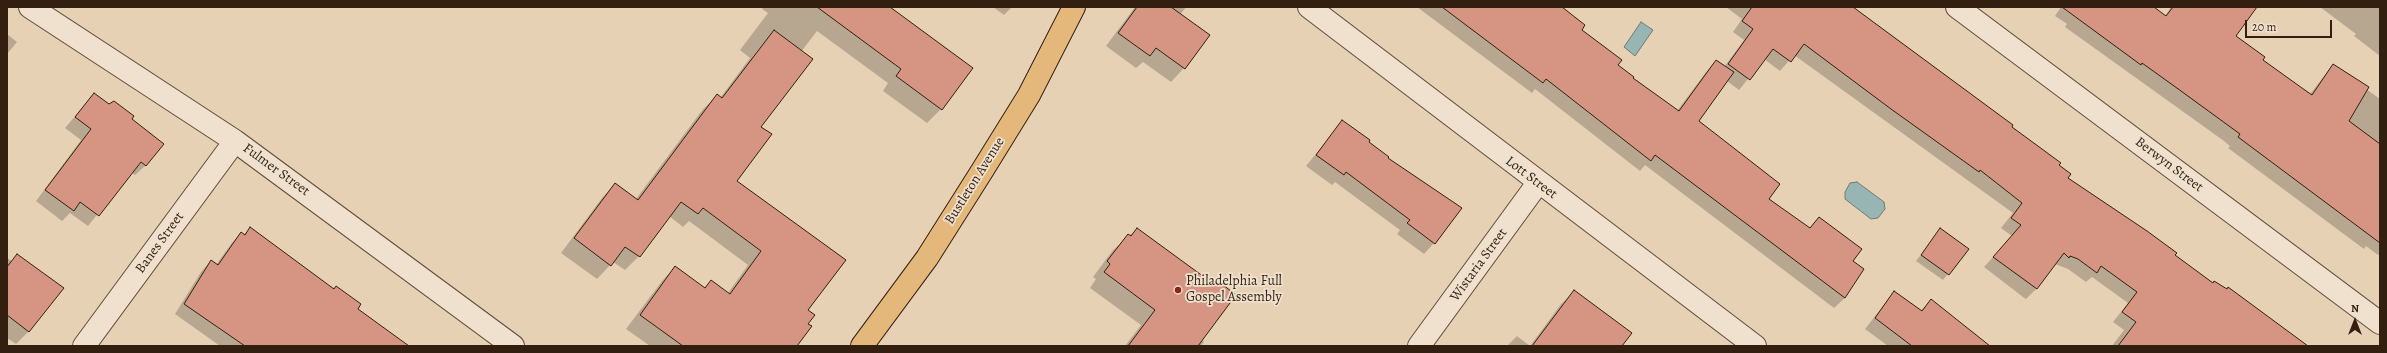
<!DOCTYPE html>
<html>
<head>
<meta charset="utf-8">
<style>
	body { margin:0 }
	#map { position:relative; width:2387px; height:353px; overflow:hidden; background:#e6d1b4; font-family:Alegreya,serif }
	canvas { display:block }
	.frame { position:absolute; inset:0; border:8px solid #331f10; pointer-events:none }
	.north { position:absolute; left:2335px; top:301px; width:40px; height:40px; -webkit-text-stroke:3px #efe1ce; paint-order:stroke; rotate:0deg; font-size:11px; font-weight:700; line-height:16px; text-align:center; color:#331f10 }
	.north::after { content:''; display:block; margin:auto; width:14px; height:18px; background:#331f10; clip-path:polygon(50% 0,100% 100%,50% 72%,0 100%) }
	.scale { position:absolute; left:2245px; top:20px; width:87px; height:18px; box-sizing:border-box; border:2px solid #331f10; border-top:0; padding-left:5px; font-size:12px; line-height:14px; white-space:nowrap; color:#331f10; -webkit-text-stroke:3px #efe1ce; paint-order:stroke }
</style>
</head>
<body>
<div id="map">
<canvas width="2387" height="353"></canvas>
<div class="frame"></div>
<div class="north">N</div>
<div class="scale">20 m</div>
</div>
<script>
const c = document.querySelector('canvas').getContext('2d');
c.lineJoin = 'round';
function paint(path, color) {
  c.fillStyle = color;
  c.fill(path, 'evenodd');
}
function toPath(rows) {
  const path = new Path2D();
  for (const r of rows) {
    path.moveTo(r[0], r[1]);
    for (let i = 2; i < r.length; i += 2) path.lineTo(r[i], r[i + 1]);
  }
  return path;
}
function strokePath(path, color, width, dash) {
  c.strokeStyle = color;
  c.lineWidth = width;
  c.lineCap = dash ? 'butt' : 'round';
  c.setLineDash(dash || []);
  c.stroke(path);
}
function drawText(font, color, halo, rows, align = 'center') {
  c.font = font + ' Alegreya,serif';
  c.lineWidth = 3.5;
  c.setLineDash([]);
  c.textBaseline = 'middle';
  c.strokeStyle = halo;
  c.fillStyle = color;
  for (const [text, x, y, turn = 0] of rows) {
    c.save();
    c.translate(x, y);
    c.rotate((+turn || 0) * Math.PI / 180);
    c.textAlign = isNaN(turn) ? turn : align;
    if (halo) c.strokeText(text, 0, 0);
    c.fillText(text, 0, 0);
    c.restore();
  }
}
const water = toPath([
	[1641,22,1653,30,1635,56,1624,47,1641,22],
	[1857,182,1884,202,1885,209,1878,218,1871,219,1845,199,1845,192,1850,183,1857,182]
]);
paint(water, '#97b6b3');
strokePath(water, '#6f7a72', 1);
paint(toPath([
	[764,7,888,7,941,109,927,123,883,91,888,83,817,31,801,52,760,127,736,181,807,310,807,325,795,346,650,346,626,329,662,281,675,267,704,288,711,281,728,293,748,265,689,221,683,227,669,216,639,256,625,270,613,262,597,279,561,253,602,198,615,184,636,199,703,109,717,96,720,98,750,58,740,50,768,13,762,9],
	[993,7,1012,7,1004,15],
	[1135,7,1186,7,1180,15,1208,35,1184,68,1171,82,1143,62,1136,68,1106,46],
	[1417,7,1560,7,1580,30,1631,79,1677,111,1706,72,1716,61,1724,67,1744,40,1733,32,1742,19,1726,7,1850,7,2010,127,2058,165,2066,178,2302,346,2112,346,2124,330,2113,322,2128,303,2092,277,2086,282,2068,269,2055,264,2036,289,2026,299,2023,297,1984,267,2012,236,2001,228,2013,213,1794,55,1780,71,1764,59,1739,90,1727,81,1697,121,1767,199,1809,229,1820,218,1852,261,1845,298,1834,308,1645,165,1640,171,1535,89,1532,93],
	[2061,7,2152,7,2165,16,2171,7,2256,7,2234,36,2261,60,2310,94,2333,65,2380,99,2380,253,2378,255,2366,246,2364,249,2228,148,2230,146,2224,141,2065,27,2067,24,2055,16],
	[2320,7,2380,7,2380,56,2354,36,2356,34],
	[7,34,17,42,7,54],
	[94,94,130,119,146,165,135,175,131,172,88,226,70,213,62,221,36,201,81,140,65,128],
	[1343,121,1386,158,1434,243,1424,254,1397,234,1400,230,1335,182,1332,185,1306,166],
	[250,229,356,309,407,346,220,346,175,314,201,272,211,261,216,265,231,244,241,233,243,235],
	[1137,229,1204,342,1201,346,1125,346,1141,325,1090,288,1096,279,1093,277,1113,250],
	[1941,229,1968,249,1943,280,1916,261],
	[7,258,12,261,29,331,16,344,7,338],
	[1574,292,1621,346,1507,346,1517,336,1530,346,1561,304],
	[1894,292,1920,311,1931,301,1990,346,1888,346,1865,329]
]), '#0003');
const building = toPath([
	[817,7,890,7,973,68,942,110,896,76,901,69,817,7],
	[1137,7,1171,7,1210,35,1185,69,1156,48,1150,56,1118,33,1137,7],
	[1442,7,1562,7,1585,25,1582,30,1622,60,1618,65,1634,77,1633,78,1679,111,1716,60,1734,72,1699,121,1780,184,1769,199,1810,228,1819,217,1862,249,1853,261,1864,269,1845,298,1655,155,1651,161,1546,79,1543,83,1442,7],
	[1752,7,1853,7,2013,125,2012,127,2061,163,2059,165,2071,174,2068,178,2147,231,2177,253,2175,255,2213,283,2214,281,2227,289,2228,287,2308,346,2118,346,2136,322,2122,312,2137,292,2101,266,2097,273,2078,259,2070,256,2069,258,2064,253,2037,289,1993,257,2021,225,2011,218,2022,203,1980,170,1979,172,1891,109,1804,44,1791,62,1773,49,1750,80,1728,64,1753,29,1742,21,1752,7],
	[2062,7,2154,7,2166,16,2173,7,2257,7,2236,36,2265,57,2263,60,2302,88,2312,95,2333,64,2369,87,2349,121,2380,144,2380,243,2238,137,2240,134,2181,91,2142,63,2141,65,2062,7],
	[774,30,813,59,761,127,772,134,737,181,846,260,808,310,815,315,808,324,812,326,797,346,683,346,640,315,675,266,705,288,711,280,730,294,761,251,703,208,698,214,681,202,640,257,625,247,611,266,574,238,615,183,638,200,717,94,722,98,774,30],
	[94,93,109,104,114,101,134,116,132,119,164,144,146,166,141,162,99,216,80,202,74,211,45,190,91,129,75,117,94,93],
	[1342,120,1370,140,1369,142,1389,157,1388,158,1462,208,1435,244,1407,223,1410,220,1346,172,1344,175,1316,155,1342,120],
	[250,227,334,289,336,286,361,304,358,309,409,346,245,346,184,304,211,260,218,265,241,232,245,235,250,227],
	[1137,228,1215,285,1218,281,1236,295,1198,346,1128,346,1155,310,1104,272,1110,264,1107,261,1128,234,1131,236,1137,228],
	[1940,228,1969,249,1949,275,1921,255,1940,228],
	[17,254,64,288,29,332,7,315,7,267,17,254],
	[1574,290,1632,333,1622,346,1532,346,1574,290],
	[1894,291,1922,311,1931,299,1990,346,1912,346,1875,318,1894,291]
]);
paint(building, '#d69582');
strokePath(building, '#331f10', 1);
const street = toPath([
	[30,7,235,141,513,346],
	[1309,7,1755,346],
	[1957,7,2380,323],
	[84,346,235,141],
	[1419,346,1538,183]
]);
const primary = toPath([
	[862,346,927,258,982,171,1029,95,1074,7]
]);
strokePath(street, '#604c39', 24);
strokePath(primary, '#331f10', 24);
strokePath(street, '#efe1ce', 22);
strokePath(primary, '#e3b87a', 22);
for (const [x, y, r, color] of [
	[1178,290,4,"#8f2418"]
]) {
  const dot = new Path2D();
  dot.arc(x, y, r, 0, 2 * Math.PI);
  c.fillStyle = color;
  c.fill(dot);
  strokePath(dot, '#efe1ce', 1.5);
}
drawText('14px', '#331f10', '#efe1ce', [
	["Berwyn Street",2169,165,37],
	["Fulmer Street",276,170,36],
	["Lott Street",1531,178,37],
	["Bustleton Avenue",975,181,-58],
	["Banes Street",160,243,-54],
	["Wistaria Street",1479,265,-54]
]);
drawText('14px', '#331f10', '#efe1ce', [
	["Philadelphia Full",1186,282],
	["Gospel Assembly",1186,298]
], 'left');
</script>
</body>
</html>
